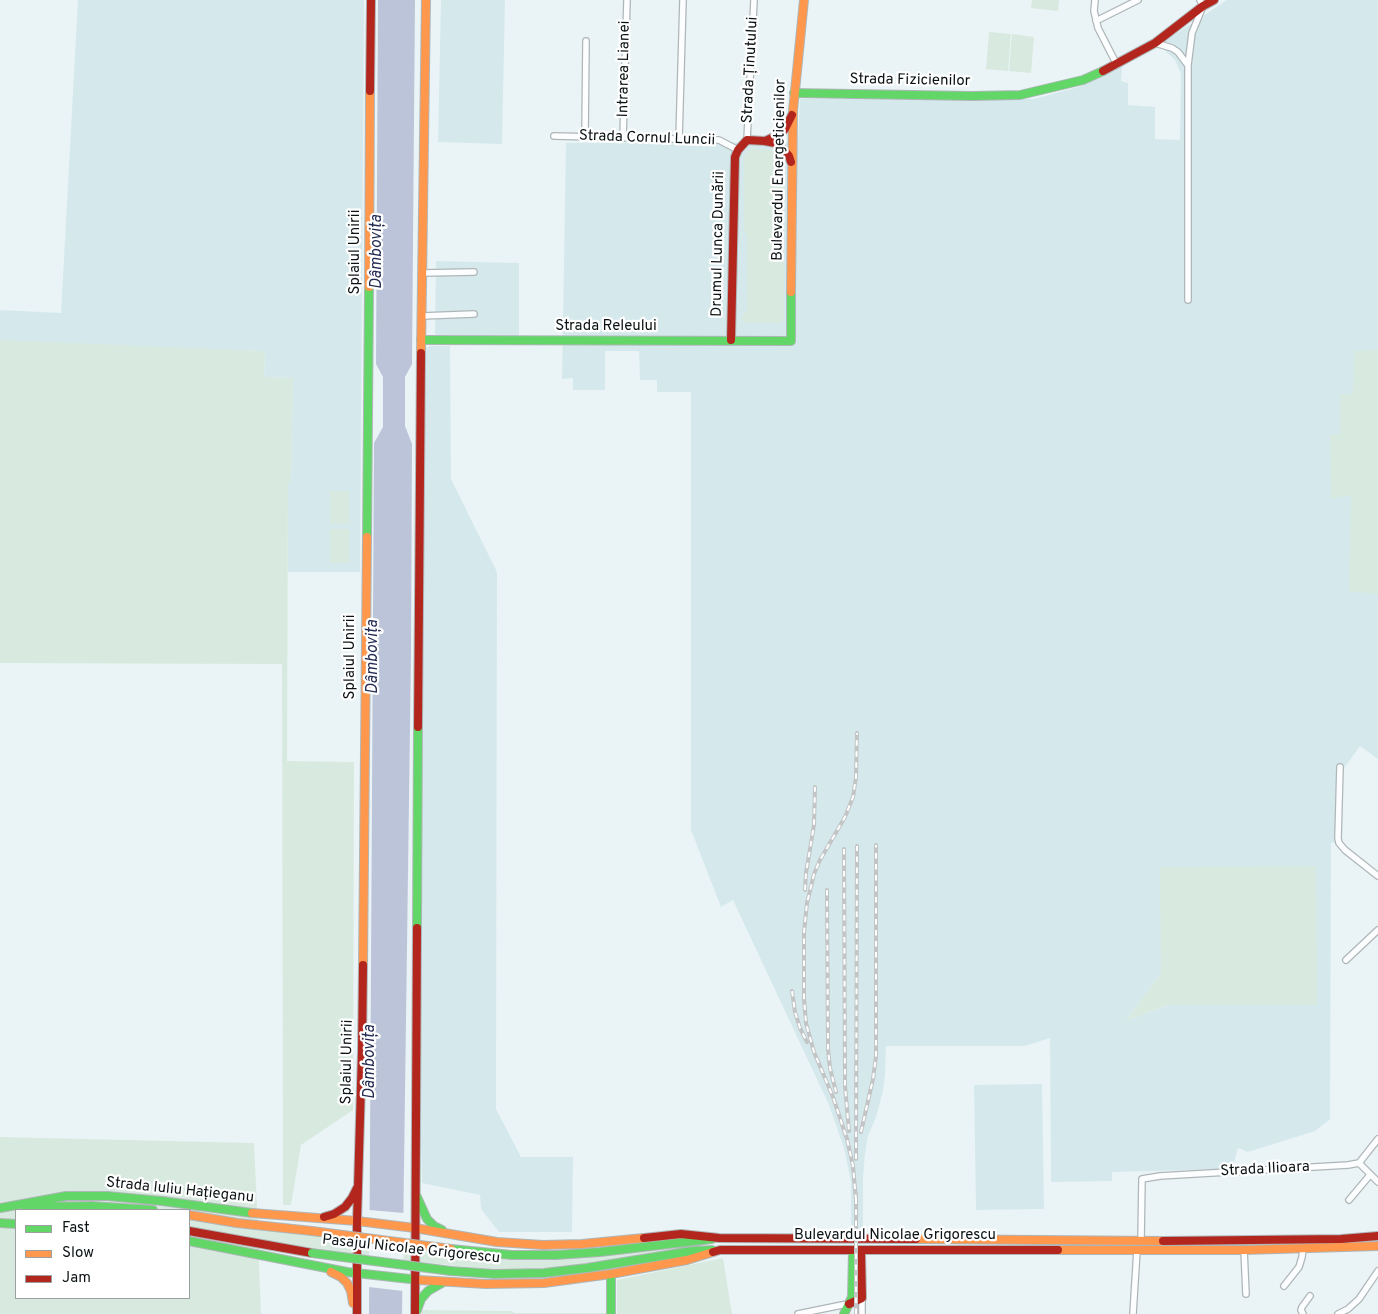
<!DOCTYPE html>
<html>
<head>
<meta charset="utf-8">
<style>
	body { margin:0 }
	#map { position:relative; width:1378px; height:1314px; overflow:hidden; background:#eaf4f6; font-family:Overpass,sans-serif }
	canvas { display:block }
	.legend { position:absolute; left:15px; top:1209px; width:175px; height:90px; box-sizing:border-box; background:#fff; border:1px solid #9da0a1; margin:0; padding:6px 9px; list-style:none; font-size:15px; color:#0b1213 }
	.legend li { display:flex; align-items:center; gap:10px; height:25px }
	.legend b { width:25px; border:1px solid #9da0a1 }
</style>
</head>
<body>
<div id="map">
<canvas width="1378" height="1314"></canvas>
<ul class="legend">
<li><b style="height:6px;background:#63d668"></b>Fast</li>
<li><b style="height:6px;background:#ff974d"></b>Slow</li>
<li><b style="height:6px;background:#b3261e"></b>Jam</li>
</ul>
</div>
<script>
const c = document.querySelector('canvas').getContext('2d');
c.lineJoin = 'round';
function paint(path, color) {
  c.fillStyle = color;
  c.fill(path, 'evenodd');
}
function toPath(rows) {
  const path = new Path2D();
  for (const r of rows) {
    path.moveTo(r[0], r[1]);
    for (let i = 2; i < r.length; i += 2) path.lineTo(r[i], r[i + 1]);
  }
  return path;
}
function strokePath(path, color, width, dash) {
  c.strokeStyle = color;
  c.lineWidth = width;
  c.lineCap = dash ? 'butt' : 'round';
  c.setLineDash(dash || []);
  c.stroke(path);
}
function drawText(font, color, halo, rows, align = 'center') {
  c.font = font + ' Overpass,sans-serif';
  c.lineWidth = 4.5;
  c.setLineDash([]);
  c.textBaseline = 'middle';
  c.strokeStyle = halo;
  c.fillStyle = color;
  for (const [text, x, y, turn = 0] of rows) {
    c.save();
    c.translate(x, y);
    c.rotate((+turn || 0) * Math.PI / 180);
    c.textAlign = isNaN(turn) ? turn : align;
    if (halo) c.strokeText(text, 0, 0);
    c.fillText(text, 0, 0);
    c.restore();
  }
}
paint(toPath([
	[78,0,364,0,360,572,288,572,288,482,291,482,293,378,264,377,265,351,71,345,0,341,0,310,61,313],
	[441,0,505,0,502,144,438,142],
	[1227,0,1378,0,1378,759,1360,746,1342,771,1339,843,1331,843,1330,1119,1315,1131,1248,1152,1238,1148,1232,1169,1112,1172,1112,1181,1051,1182,1050,1038,1025,1046,886,1046,885,1075,883,1091,876,1117,868,1136,865,1153,863,1178,863,1228,851,1228,851,1182,844,1148,829,1105,733,900,721,907,691,830,691,392,657,392,657,380,640,380,639,351,605,351,605,390,573,390,573,378,562,379,566,143,798,142,800,99,1034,99,1078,87,1122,67,1121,81,1128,83,1128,105,1155,107,1155,139,1180,140,1181,74,1175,60,1159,45],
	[1161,973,1316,1005,1168,1005,1126,1021],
	[436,261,519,263,519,337,441,337,435,334],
	[430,346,450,346,451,479,497,572,496,1109,521,1157,573,1157,572,1232,499,1232,481,1209,480,1195,422,1183,421,1144,418,1121,424,349],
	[1042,1084,1044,1209,976,1210,974,1085]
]), '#d5e9ed');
paint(toPath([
	[1032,0,1059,0,1058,11,1031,8],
	[989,32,1011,34,1008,71,986,69],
	[1012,34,1034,37,1031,73,1009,71],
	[752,149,776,150,780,152,783,156,784,164,784,315,782,323,748,323,743,321,741,318,747,310,747,237,744,229,744,156,748,151],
	[0,340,265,351,264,377,293,378,291,482,288,482,287,761,354,762,353,1110,301,1145,291,1205,283,1205,282,664,0,663],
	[1378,350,1378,594,1349,591,1351,495,1331,499,1330,435,1340,434,1340,394,1353,394,1354,351],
	[330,491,349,491,349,524,330,524],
	[330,529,349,529,349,563,330,563],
	[1316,866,1317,1005,1168,1005,1126,1021,1161,973,1160,867],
	[0,1137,254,1143,258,1228,487,1256,703,1244,703,1246,701,1247,579,1266,534,1270,511,1270,487,1269,392,1259,301,1246,258,1239,261,1314,0,1314],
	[16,1210,189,1210,189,1298,16,1298],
	[723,1258,732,1314,617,1314,617,1280],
	[420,1310,512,1311,515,1313,606,1313,606,1314,420,1314]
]), '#d8eadf');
paint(toPath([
	[378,0,415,0,412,364,405,377,405,426,412,444,411,652,402,1314,369,1314,374,443,383,427,383,377,376,364]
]), '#bcc4d9');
paint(toPath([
	[369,1210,404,1213,403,1291,369,1287]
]), '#eaf4f6');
const street = toPath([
	[1095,0,1094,11,1098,28,1117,65],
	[1096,21,1138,0],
	[1155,43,1172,48,1178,52,1187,64],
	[554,136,719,140,738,150],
	[585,137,586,41],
	[623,138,627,0],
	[679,139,683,0],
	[747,140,754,0],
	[422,273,474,272],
	[1188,300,1188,65,1192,33,1203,6,1200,0],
	[422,316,474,314],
	[1340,767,1338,838,1339,843,1345,850,1378,876],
	[1346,960,1378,930],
	[1359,1163,1378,1182],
	[1349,1200,1370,1175],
	[1141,1240,1142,1179,1160,1176,1348,1165,1359,1163,1378,1139],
	[1244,1250,1246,1294],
	[1284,1286,1299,1267,1302,1257,1303,1249],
	[862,1298,862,1314],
	[798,1314,842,1305,849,1304],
	[1133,1314,1137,1250],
	[1303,1314,1301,1310,1302,1307,1310,1296],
	[1338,1314,1348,1309,1359,1299,1378,1271]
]);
const fast = toPath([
	[794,93,972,96,1020,95,1083,80,1103,71],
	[421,340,791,341,791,292],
	[367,537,369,287],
	[417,928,418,727],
	[417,1197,427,1219,434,1226,442,1230],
	[25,1207,92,1206,153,1210],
	[0,1208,66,1196,107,1196,162,1201,252,1213],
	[0,1223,16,1224],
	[189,1241,347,1272,419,1280],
	[451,1249,512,1255,556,1255,600,1252,712,1239],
	[451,1271,494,1274,544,1273,587,1268,692,1251,712,1250],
	[611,1274,611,1314],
	[417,1310,421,1299,428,1291,442,1283],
	[844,1314,852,1297,853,1250]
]);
const slow = toPath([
	[369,287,370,91],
	[791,292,793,111,804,0],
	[421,353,426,0],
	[363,965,367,537],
	[252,1213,357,1221,415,1228,497,1242,543,1245,582,1244,644,1238],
	[189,1215,237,1223,312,1231],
	[916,1239,1163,1241],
	[1058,1250,1244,1250,1378,1246],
	[331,1272,341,1277,347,1283,351,1291,353,1303],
	[419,1280,486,1284,544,1283,611,1274,687,1260,713,1252]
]);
const jam = toPath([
	[1103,71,1155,43,1203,6,1214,0],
	[370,91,371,0],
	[765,141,780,134,785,129,792,115],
	[731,340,735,157,738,150,747,140,765,141,775,143,781,147,789,156,791,162],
	[418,727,421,353],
	[324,1217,334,1214,345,1207,352,1198,357,1188],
	[189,1231,312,1253],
	[644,1238,681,1234,719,1238,916,1239],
	[1163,1241,1341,1239,1378,1236],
	[713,1252,720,1250,1058,1250],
	[849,1304,862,1298,861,1250],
	[357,1314,357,1221,362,1051,363,965],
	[415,1314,417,928]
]);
strokePath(street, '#afb6b8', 8);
strokePath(fast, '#afb6b8', 10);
strokePath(slow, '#afb6b8', 10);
strokePath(jam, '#afb6b8', 10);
strokePath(street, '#fcfdfe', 5.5);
strokePath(fast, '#63d668', 8);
strokePath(slow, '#ff974d', 8);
strokePath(jam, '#b3261e', 8);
const rail = toPath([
	[844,849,845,1086,849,1131],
	[805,890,806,873,814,825,815,787],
	[827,890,828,1049,830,1068,836,1092],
	[792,991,795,1012,800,1028,807,1042],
	[861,1132,873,1079,876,1056,876,845],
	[856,1159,857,846],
	[856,1200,853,1166,847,1139,833,1097,814,1052,806,1023,804,998,804,932,807,903,814,874,820,860,845,817,853,797,856,777,857,733],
	[856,1314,856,1194]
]);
strokePath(rail, '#c2c4c5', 4);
strokePath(rail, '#fff', 2, [5.5]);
const fastBridge = toPath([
	[312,1253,451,1271]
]);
const slowBridge = toPath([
	[312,1231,451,1249]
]);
strokePath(fastBridge, '#afb6b8', 10, []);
strokePath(slowBridge, '#afb6b8', 10, []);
strokePath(fastBridge, '#63d668', 8);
strokePath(slowBridge, '#ff974d', 8);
drawText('15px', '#0b1213', '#fff', [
	["Intrarea Lianei",625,69,-89],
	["Strada Ținutului",751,70,-87],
	["Strada Fizicienilor",910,81,1],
	["Strada Cornul Luncii",647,139,2],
	["Bulevardul Energeticienilor",780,170,-89],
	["Drumul Lunca Dunării",719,244,-89],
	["Splaiul Unirii",356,252,-90],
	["Strada Releului",606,327],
	["Splaiul Unirii",351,657,-90],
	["Splaiul Unirii",348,1062,-89],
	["Strada Ilioara",1265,1170,-3],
	["Strada Iuliu Hațieganu",180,1191,6],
	["Bulevardul Nicolae Grigorescu",895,1236],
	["Pasajul Nicolae Grigorescu",411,1250,6]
]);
drawText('italic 16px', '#242b52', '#fff', [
	["Dâmbovița",378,252,-90],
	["Dâmbovița",374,657,-90],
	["Dâmbovița",371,1062,-90]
]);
</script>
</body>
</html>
